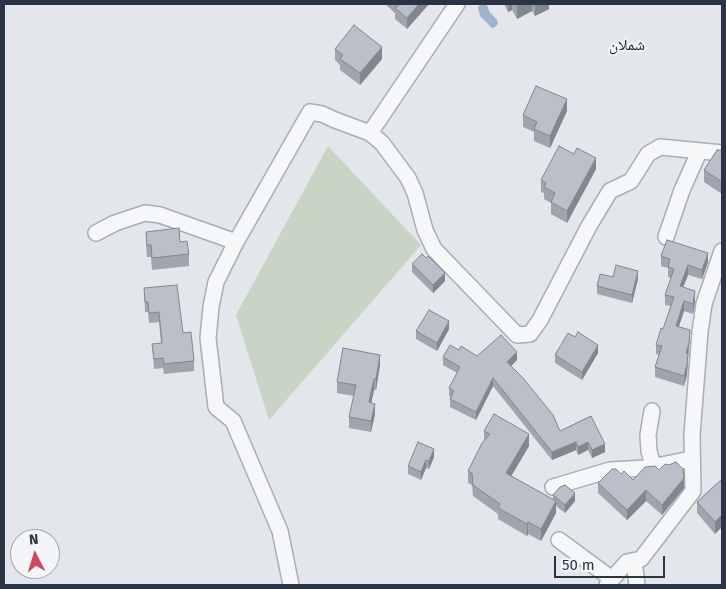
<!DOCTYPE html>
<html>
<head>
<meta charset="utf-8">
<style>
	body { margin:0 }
	#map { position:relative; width:726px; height:589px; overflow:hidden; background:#e3e6eb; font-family:"Fira Sans",sans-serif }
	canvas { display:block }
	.frame { position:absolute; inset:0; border:5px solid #2a3444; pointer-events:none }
	.north { position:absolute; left:10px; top:529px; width:50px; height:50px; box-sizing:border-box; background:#f3f5f9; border:1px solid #a3a8b1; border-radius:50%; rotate:355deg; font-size:14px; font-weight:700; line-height:20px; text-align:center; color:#2a3444 }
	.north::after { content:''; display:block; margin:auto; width:18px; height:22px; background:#d1485c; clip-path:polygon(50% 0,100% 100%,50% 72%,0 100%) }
	.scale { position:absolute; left:554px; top:556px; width:111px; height:22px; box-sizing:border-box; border:2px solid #2a3444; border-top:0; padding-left:6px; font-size:15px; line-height:18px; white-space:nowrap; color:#2a3444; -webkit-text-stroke:4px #f3f5f9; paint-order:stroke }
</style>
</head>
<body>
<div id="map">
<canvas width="726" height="589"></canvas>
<div class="frame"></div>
<div class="north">N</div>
<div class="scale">50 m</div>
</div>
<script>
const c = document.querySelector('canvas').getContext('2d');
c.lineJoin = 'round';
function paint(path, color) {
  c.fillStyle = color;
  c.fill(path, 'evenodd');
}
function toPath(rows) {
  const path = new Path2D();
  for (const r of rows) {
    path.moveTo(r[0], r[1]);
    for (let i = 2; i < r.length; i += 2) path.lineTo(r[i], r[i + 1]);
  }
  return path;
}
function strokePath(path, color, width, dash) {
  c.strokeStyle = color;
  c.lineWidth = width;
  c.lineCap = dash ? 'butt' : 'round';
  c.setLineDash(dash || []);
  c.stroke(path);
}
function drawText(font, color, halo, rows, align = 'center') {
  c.font = font + ' "Fira Sans","Noto Naskh Arabic",sans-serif';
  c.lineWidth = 4;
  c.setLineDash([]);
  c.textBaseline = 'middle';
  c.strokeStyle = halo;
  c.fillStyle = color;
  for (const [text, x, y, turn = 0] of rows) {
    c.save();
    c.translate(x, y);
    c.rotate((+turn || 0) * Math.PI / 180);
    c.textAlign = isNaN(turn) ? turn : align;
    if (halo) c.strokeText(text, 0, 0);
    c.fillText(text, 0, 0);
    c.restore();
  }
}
paint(toPath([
	[328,146,421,245,269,420,236,315]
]), '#c8d5c4');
paint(toPath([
	[481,4,485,4,488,7,489,11,497,20,498,24,495,27,492,28,480,16,478,7]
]), '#9eb4cc');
const minor = toPath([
	[370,133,457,4],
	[96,233,115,223,145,213,160,215,236,242],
	[666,237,682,190,699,152],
	[652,411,648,435,649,451,653,466],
	[553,487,610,470,646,468,691,459],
	[559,540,612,579],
	[634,561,637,585],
	[291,585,280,531,233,421,216,407,208,338,211,307,216,282,236,242,310,112,322,114,335,120,370,133,382,143,408,178,415,193,425,230,434,249,517,335,530,334,540,320,589,226,610,191,631,181,648,154,660,147,722,153],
	[607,585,627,562,641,559,693,491,692,435,700,332,704,304,722,251]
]);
strokePath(minor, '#a8adb6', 18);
strokePath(minor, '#f6f7f9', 15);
paint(toPath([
	[385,4,429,4,407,29,395,19,395,13],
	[504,4,551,4,549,5,549,9,535,16,532,11,517,19,512,10,508,12],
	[335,49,382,59,360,85,340,70,340,65,335,60],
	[567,111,550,148,534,141,534,132,523,127,523,115],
	[722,150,722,194,704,182,704,170],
	[596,169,567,223,551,214,551,203,544,199,544,193,541,192,541,180],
	[146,232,180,242,189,254,189,266,152,270,151,257,147,257,146,244],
	[661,256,708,262,702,279,688,275,683,287,695,301,693,314,684,311,679,326,690,340,688,355,687,375,684,386,655,377,655,367,659,355,656,354,656,345,663,329,671,306,665,305,665,295,671,278,668,277,668,268,661,266],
	[412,264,445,281,433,293,412,272],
	[613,277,638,279,632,303,597,294,597,286],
	[144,288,183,333,194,361,194,371,164,374,163,368,154,369,152,344,161,343,159,322,149,323,148,312,145,312],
	[449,329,437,351,416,339,416,331],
	[598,353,582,380,555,363,555,355],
	[477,356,517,360,511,366,560,431,591,416,605,452,592,458,588,450,578,455,576,450,552,460,493,386,476,420,450,407,450,399,451,397,449,396,449,388,457,373,443,365,443,357],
	[380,365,376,390,374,390,371,403,375,414,371,432,349,428,349,417,354,396,337,393,337,382],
	[484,431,529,446,511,476,553,499,553,495,575,501,565,513,556,506,556,513,541,541,528,534,527,536,498,519,498,514,473,496,472,485,468,483,468,471,484,441],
	[434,457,429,469,426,468,421,480,408,474,408,466],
	[659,470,684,488,662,515,646,501,627,520,598,493,598,483,633,480],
	[722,479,715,534,697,513,697,502]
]), '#a0a4ad');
paint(toPath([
	[419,4,429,4,407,29,407,18],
	[508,4,512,4,512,10,508,12],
	[517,4,532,4,532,11,517,19],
	[535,4,551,4,549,5,549,9,535,16],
	[382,47,382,59,360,85,360,73],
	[567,99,567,111,550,148,550,136],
	[596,158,596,169,567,223,567,211],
	[708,253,708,262,702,279,702,270],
	[688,265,688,275,680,296,680,286],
	[638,271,638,279,632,303,632,295],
	[445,273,445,281,433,293,433,285],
	[695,291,695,301,693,314,693,304],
	[684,301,684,311,676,335,676,326],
	[449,321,449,329,437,351,437,343],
	[690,330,687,375,684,386,686,353],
	[598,345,598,353,582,380,582,372],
	[517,352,517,360,507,370,507,362],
	[380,355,380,365,376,390,376,379],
	[493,378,493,386,476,420,476,412],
	[374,379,374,390,369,413,369,402],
	[375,404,375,414,371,432,371,421],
	[529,434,529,446,506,485,506,473],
	[576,442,576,450,552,460,552,452],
	[588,442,588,450,578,455,578,447],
	[605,444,605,452,592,458,592,450],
	[434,449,434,457,429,469,429,461],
	[426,460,426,468,421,480,421,472],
	[684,478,684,488,662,515,662,505],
	[646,490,646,501,627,520,627,510],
	[575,493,575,501,565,513,565,505],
	[556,501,556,513,541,541,541,529],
	[722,515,722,527,715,534,715,522],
	[528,522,528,534,527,536,527,524]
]), '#82868d');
const building = toPath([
	[398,4,419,4,407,18,395,8,399,5,398,4],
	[354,25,382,47,360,73,340,59,343,55,335,49,354,25],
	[536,86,567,99,550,136,534,129,537,122,523,115,536,86],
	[559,146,574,154,577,148,596,158,567,211,551,202,555,193,544,187,546,183,541,180,559,146],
	[717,150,722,150,722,182,704,170,717,150],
	[179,228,180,242,187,241,189,254,152,258,151,245,147,245,146,232,179,228],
	[667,240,708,253,702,270,688,265,680,286,695,291,693,304,684,301,676,326,690,330,689,343,686,353,688,354,687,365,684,376,655,367,662,346,656,345,661,328,663,329,674,297,665,295,674,269,668,267,670,259,661,256,667,240],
	[422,254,426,258,428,256,445,273,433,285,412,264,422,254],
	[616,265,638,271,632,295,597,286,600,274,613,277,616,265],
	[177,285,183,333,191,332,194,361,164,364,163,358,154,359,152,344,162,343,159,312,149,313,148,302,145,302,144,288,177,285],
	[429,310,449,321,437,343,416,331,429,310],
	[578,332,598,345,582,372,555,355,568,333,575,337,578,332],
	[501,335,517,352,507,362,523,378,553,415,560,431,591,416,605,444,592,450,588,442,578,447,576,442,552,452,493,378,476,412,450,399,454,391,449,388,460,367,443,357,450,345,459,350,461,346,477,356,501,335],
	[343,348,380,355,376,379,374,379,369,402,375,404,371,421,349,417,356,385,337,382,343,348],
	[494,414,529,434,506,473,556,501,541,529,528,522,527,524,498,508,500,504,473,485,472,473,468,471,482,443,490,434,484,431,494,414],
	[418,442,434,449,429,461,426,460,421,472,408,466,418,442],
	[676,462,683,469,684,478,662,505,646,490,627,510,598,483,612,469,616,469,621,474,624,471,633,480,645,467,655,466,659,470,665,464,669,465,676,462],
	[722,479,722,515,715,522,697,502,722,479],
	[565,485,575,493,565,505,553,495,560,487,565,485]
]);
paint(building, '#babfc9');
strokePath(building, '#82868d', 1);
drawText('16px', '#1c2535', '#f3f5f9', [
	["شملان",627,46]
]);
</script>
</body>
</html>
